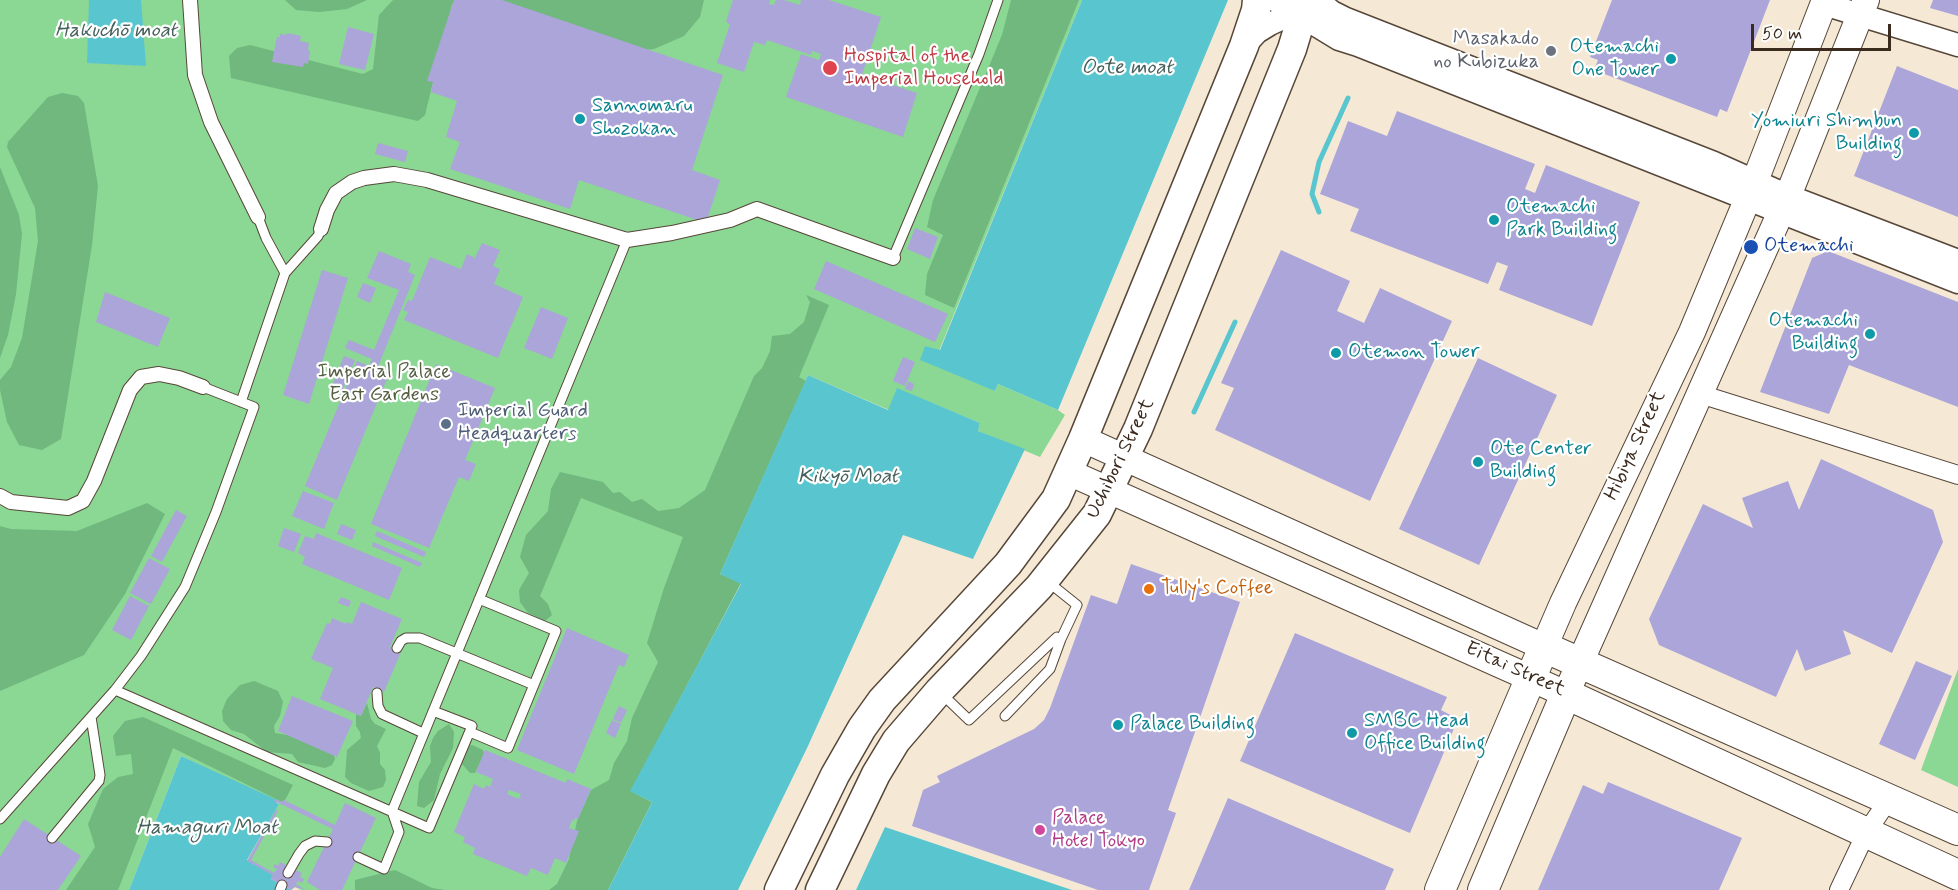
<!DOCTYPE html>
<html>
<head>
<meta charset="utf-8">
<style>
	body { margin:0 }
	#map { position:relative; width:1958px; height:890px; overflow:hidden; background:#f5e9d5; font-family:Mynerve,sans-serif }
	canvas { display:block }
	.scale { position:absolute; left:1751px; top:24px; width:140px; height:27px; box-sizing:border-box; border:3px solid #3b2a1e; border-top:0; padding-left:8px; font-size:18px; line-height:21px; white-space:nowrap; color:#3b2a1e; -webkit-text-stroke:4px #fff; paint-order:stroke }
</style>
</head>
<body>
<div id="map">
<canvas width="1958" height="890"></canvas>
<div class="scale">50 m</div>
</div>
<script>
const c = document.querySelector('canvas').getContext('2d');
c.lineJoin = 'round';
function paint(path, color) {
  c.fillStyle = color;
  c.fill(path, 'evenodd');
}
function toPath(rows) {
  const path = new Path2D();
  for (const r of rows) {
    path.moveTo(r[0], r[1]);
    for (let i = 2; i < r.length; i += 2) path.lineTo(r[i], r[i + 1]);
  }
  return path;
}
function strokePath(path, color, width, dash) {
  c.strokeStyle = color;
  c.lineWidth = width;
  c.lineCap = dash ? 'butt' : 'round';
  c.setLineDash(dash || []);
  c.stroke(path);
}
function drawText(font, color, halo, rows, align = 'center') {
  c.font = font + ' Mynerve,sans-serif';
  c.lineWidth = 4.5;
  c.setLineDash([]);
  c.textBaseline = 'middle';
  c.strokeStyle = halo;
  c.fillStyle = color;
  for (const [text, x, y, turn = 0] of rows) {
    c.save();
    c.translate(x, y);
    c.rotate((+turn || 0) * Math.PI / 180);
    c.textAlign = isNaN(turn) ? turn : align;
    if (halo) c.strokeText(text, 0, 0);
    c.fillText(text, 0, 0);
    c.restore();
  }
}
paint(toPath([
	[0,0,1082,0,939,351,925,346,995,391,998,384,1058,410,1065,415,1040,457,978,431,980,423,897,389,889,410,808,375,720,574,741,583,631,791,608,890,301,890,295,887,291,890,271,879,272,875,247,861,279,803,181,756,129,890,0,890],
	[1958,669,1958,787,1921,770]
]), '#8bd794');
paint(toPath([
	[285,0,367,0,347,9,319,12,296,10],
	[393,0,704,0,700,17,684,36,654,49,625,52,480,9,452,4,425,115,418,121,231,78,229,56,237,48,250,45,363,74,373,69,379,15],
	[1011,0,1079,0,954,308,925,295,927,274,943,235,927,227,933,200,1002,35],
	[62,93,78,96,84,103,98,186,92,245,61,439,42,450,19,445,7,422,0,390,0,380,11,367,22,338,38,241,35,208,7,147,8,142,48,97],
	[0,167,19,215,22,234,16,294,8,335,0,358],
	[806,295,829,305,799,377,806,381,720,574,741,583,631,791,652,802,608,890,549,890,557,884,569,859,577,821,591,790,609,780,614,763,627,741,632,718,658,662,647,643,664,588,683,537,581,498,540,596,548,604,552,615,545,621,528,613,520,602,519,590,529,573,520,557,526,535,548,511,551,489,560,472,603,482,613,493,620,492,632,502,642,499,658,511,679,508,705,490,754,376,762,368,770,351,772,336,790,334,804,322,810,302],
	[147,503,165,514,125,594,84,655,0,691,0,526,11,529,77,531],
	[254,681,278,691,283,702,280,716,274,726,275,733,330,742,335,759,332,765,325,768,298,762,292,754,267,752,244,734,231,730,223,721,222,711,227,699,240,685],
	[367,703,371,719,375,724,386,729,377,746,380,753,380,764,385,770,386,780,383,787,369,791,351,783,345,777,347,750,361,738,360,732,356,726,356,714,361,716],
	[143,717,293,785,285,800,282,802,173,748,118,890,66,890,95,847,88,824,103,789,118,777,133,774,131,754,116,756,113,736,125,721],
	[449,724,454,732,453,748,440,774,434,800,424,808,417,806,419,782,431,762,430,746,433,738,438,731],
	[472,745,483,750,484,754,475,773,470,773,462,764,468,746],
	[395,870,432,888,445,890,355,890,355,880]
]), '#70b87e');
paint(toPath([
	[89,0,141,0,146,66,87,63],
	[1082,0,1228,0,1058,410,998,384,995,391,920,360,925,346,940,350],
	[808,375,888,410,897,388,980,423,978,431,1025,449,973,559,903,535,808,746,738,890,608,890,652,802,630,791,741,584,720,574],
	[181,756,277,800,276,802,279,804,247,860,273,875,271,879,291,890,129,890],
	[885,827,1072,890,856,890]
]), '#59c6cf');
strokePath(toPath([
	[1319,212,1312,194,1319,162,1348,98],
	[1194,412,1235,322]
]), '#59c6cf', 5);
paint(toPath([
	[454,0,502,0,723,75,692,170,720,180,706,223,579,180,570,209,450,169,460,142,446,137,457,101,431,92,433,82,427,81],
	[733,0,770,0,769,4,774,5,776,0,784,0,800,5,801,0,829,0,881,17,862,75,917,93,903,137,786,97,801,54,819,60,821,54,812,51,811,55,767,40,765,45,754,42,744,72,717,63,730,24,726,22],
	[1612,0,1770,0,1727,112,1720,109,1717,117,1594,70,1598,60,1590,57],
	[1933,0,1958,0,1958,16,1930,8],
	[348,27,374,34,365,70,339,64],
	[287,33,301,36,300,41,309,43,308,50,310,51,308,64,304,63,303,67,272,62,277,37,280,37,280,34,286,35],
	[1897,66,1958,90,1958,217,1854,176],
	[1397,111,1535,164,1525,189,1535,193,1546,165,1640,202,1592,326,1499,290,1508,266,1497,262,1488,284,1350,231,1359,209,1320,194,1348,121,1387,136],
	[378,143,408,151,405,162,375,154],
	[915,228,938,237,930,259,907,249],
	[482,243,500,250,493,266,500,269,494,284,523,297,498,358,404,320,408,312,403,310,408,300,412,301,430,257,461,269,467,254,475,258],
	[1281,250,1350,281,1337,311,1364,323,1380,288,1452,321,1370,501,1215,430,1234,388,1221,383],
	[379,251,411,264,408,272,415,275,377,369,389,374,337,500,305,486,357,361,369,366,372,359,345,348,349,340,374,350,399,290,367,278],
	[1828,251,1958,302,1958,407,1849,365,1829,414,1760,392,1812,258],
	[826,261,948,314,935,342,814,289],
	[322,270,348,278,309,404,283,395],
	[363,283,376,288,370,303,357,297],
	[105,292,170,318,158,347,96,322],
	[541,307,568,318,552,359,524,348],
	[344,356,355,360,342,391,332,386],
	[903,357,915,362,905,386,893,381],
	[1478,358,1557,395,1479,565,1399,529],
	[436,364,495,388,465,460,476,464,469,481,459,477,429,548,371,524],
	[908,381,914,384,912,391,905,389],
	[1821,459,1933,510,1943,542,1892,653,1843,630,1851,654,1805,671,1797,649,1776,697,1659,645,1649,619,1703,504,1753,528,1742,498,1788,481,1799,510],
	[303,491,334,503,324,529,292,516],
	[176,510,187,516,162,562,151,556],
	[341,524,356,530,352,540,337,534],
	[284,528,301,534,294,552,278,546],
	[377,531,426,552,424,557,375,536],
	[316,533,402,568,389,600,302,564,305,557,298,553,305,536,314,539],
	[373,542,422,563,420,567,372,546],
	[149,558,170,569,151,604,130,593],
	[1131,564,1240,602,1168,810,1176,813,1149,890,1098,890,912,826,923,790,940,782,937,776,1034,729,1044,720,1050,708,1091,595,1117,604],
	[130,596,149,606,131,640,112,630],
	[341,597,351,601,349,607,338,603],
	[361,602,402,619,390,647,401,652,384,692,373,687,361,716,320,699,333,668,311,659,327,623,330,624,332,618,346,624,346,622,352,624],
	[567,628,629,655,624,667,619,665,574,774,517,750],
	[1295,633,1447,697,1441,710,1458,719,1410,833,1240,761],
	[1916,661,1952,676,1915,760,1879,744],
	[292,696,353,721,337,757,278,731],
	[619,706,627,710,621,723,613,719],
	[612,720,621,724,615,738,606,733],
	[485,750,566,783,567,779,591,789,578,819,575,818,574,821,572,820,569,828,579,831,566,863,555,858,548,875,531,868,527,876,473,854,475,848,463,842,465,837,454,832,474,784,484,789,486,785,490,787,493,779,476,772],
	[509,790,521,794,519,799,507,794],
	[1608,782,1742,838,1719,890,1538,890,1583,785,1603,794],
	[1228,798,1394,869,1385,890,1189,890],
	[275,799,282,802,284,800,335,825,345,803,376,818,342,890,320,890,307,882,333,829,283,805,274,801],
	[276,810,278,811,251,860,274,873,277,869,273,867,275,864,278,866,280,862,302,873,300,877,304,879,302,883,298,881,296,884,306,890,295,887,291,890,271,879,273,875,247,861],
	[24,819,81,856,58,890,0,890,0,857]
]), '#aca5d9');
const service = toPath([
	[893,258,979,54,998,0],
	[285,273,318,236,321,229],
	[241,402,285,273,266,238,258,217],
	[1047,581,1077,605,1061,639],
	[397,648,401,641,406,638,420,638,534,685],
	[115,690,429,828,472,726,433,711],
	[377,693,378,706,382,714,423,733],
	[941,693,969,720,1057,637,1061,639,1050,669,1005,716],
	[470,732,508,748,556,631,479,599],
	[0,819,115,690,141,656,185,587,216,512,254,407,203,387],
	[52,838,99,781,100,775,91,717],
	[358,857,384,869,399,832,392,811,627,240],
	[288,873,299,854,305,846,315,841,327,842],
	[280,890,282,885]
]);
const pedestrian = toPath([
	[190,0,195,75,211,122,258,217],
	[321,229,327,210,336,193,352,182,364,178,394,174,427,180,627,240,672,233,730,220,757,209,893,258],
	[0,496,11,502,68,508,83,501,94,481,130,390,141,377,159,374,179,378,203,387]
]);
const minor = toPath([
	[1700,394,1958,475],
	[1839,890,1866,833,1889,799]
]);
const tertiary = toPath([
	[1275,0,1339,39,1358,45,1958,282],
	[1317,0,1332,12,1346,19,1714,163,1788,196,1958,261],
	[1824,4,1958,45],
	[1244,46,1257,32,1270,24,1283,18,1306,16]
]);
const secondary = toPath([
	[1083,439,1544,647,1563,603,1692,332,1755,181,1825,0],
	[1068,472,1566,694,1788,196,1866,0]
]);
const primary = toPath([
	[779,890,835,775,862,728,882,700,1008,564,1056,499,1083,439,1244,46,1256,10,1257,0],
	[820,890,876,774,896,741,939,691,1039,587,1097,514,1138,429,1292,49,1302,16,1303,0]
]);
const trunk = toPath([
	[1440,890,1544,647,1958,830],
	[1483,890,1566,694,1958,875]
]);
strokePath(service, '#574739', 11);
strokePath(pedestrian, '#574739', 16);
strokePath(minor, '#574739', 20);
strokePath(tertiary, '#574739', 25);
strokePath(secondary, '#574739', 28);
strokePath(primary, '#574739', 31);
strokePath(trunk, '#574739', 32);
strokePath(service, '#fff', 9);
strokePath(pedestrian, '#fff', 14);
strokePath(minor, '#fff', 18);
strokePath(tertiary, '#fff', 22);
strokePath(secondary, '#fff', 26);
strokePath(primary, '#fff', 28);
strokePath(trunk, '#fff', 30);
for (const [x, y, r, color] of [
	[1551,51,6,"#6b7280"],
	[1671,59,6,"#0f9aa8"],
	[830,68,8,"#e0444e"],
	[580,119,6,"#0f9aa8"],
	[1914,133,6,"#0f9aa8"],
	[1494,220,6,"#0f9aa8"],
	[1751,247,8,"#1a4fb4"],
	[1870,334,6,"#0f9aa8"],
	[1336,353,6,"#0f9aa8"],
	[446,424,6,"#5c6f8a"],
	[1478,462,6,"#0f9aa8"],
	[1149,589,6,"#e8710a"],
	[1118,725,6,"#0f9aa8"],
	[1352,733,6,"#0f9aa8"],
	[1040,830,6,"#d1479c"]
]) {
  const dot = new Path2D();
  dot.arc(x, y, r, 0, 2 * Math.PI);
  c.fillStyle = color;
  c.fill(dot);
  strokePath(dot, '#fff', 2);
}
drawText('20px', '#5b616d', '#fff', [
	["Masakado",1539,40],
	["no Kubizuka",1539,63]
], 'right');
drawText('20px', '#0d838f', '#fff', [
	["Otemachi",1659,48,"right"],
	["One Tower",1659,71,"right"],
	["Sannomaru",592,107],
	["Shozokan",592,130],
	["Yomiuri Shimbun",1902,122,"right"],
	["Building",1902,145,"right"],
	["Otemachi",1506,208],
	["Park Building",1506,231],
	["Otemachi",1858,322,"right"],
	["Building",1858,345,"right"],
	["Otemon Tower",1348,353],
	["Ote Center",1490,450],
	["Building",1490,473],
	["SMBC Head",1364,722],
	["Office Building",1364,745],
	["Palace Building",1130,725]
], 'left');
drawText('20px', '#be3a42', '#fff', [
	["Hospital of the",844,57],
	["Imperial Household",844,80]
], 'left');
drawText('20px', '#164399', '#fff', [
	["Otemachi",1764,247]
], 'left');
drawText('20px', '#535e41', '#fff', [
	["Imperial Palace",384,373],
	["East Gardens",384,396]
]);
drawText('20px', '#4e5e75', '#fff', [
	["Imperial Guard",458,412],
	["Headquarters",458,435]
], 'left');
drawText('20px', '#3b2a1e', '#fff', [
	["Hibiya Street",1636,446,-65],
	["Uchibori Street",1121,459,-64],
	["Eitai Street",1515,670,24]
]);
drawText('20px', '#c56008', '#fff', [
	["Tully's Coffee",1161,589]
], 'left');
drawText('20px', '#b23c85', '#fff', [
	["Palace",1052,819],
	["Hotel Tokyo",1052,842]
], 'left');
drawText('italic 21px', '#46615c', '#fff', [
	["Hakuchō moat",116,32],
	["Oote moat",1127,69],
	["Kikyō Moat",848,478],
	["Hamaguri Moat",207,829]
]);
</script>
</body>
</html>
